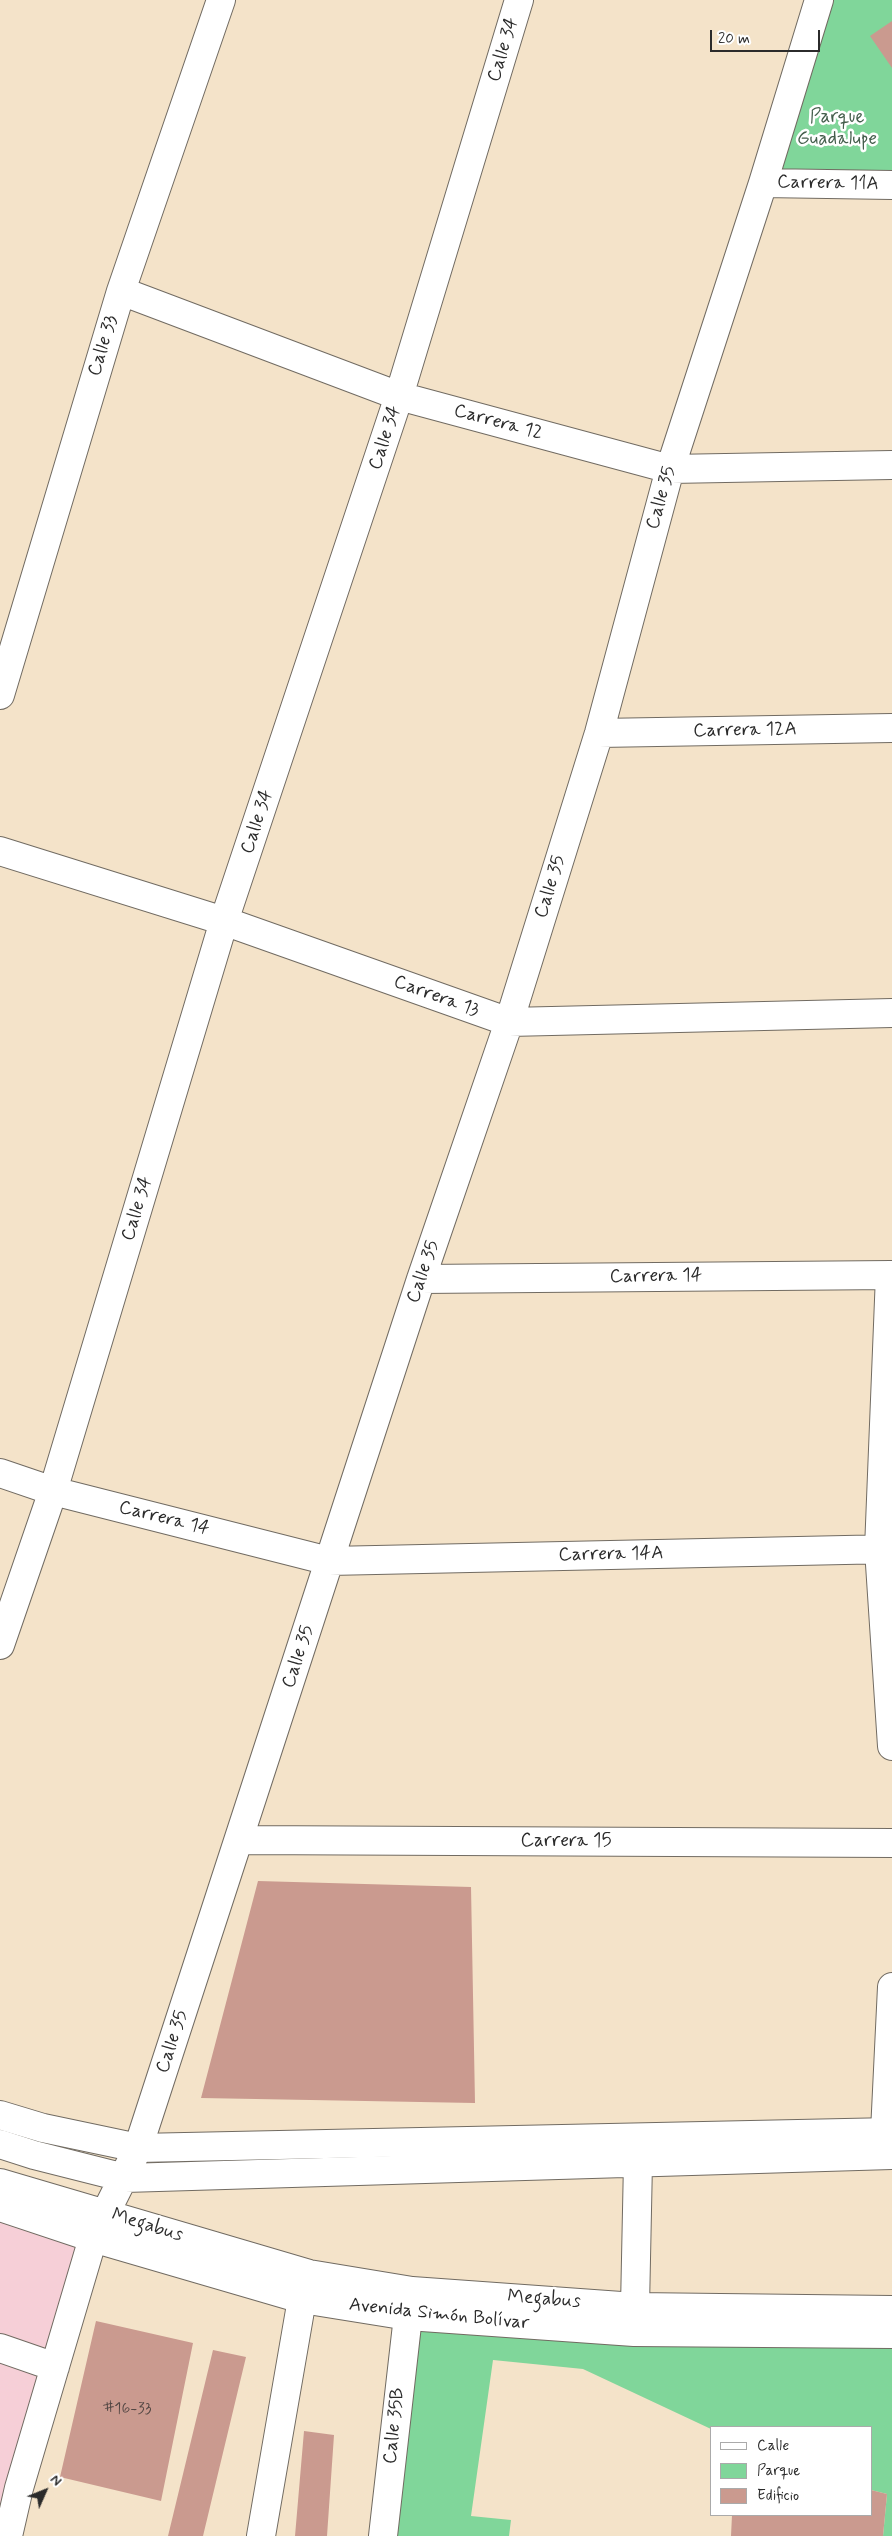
<!DOCTYPE html>
<html>
<head>
<meta charset="utf-8">
<style>
	body { margin:0 }
	#map { position:relative; width:892px; height:2536px; overflow:hidden; background:#f4e3c9; font-family:Mynerve,sans-serif }
	canvas { display:block }
	.legend { position:absolute; left:710px; top:2426px; width:162px; height:90px; box-sizing:border-box; background:#fff; border:1px solid #aaa; margin:0; padding:6px 9px; list-style:none; font-size:15px; color:#2b2b2b }
	.legend li { display:flex; align-items:center; gap:10px; height:25px }
	.legend b { width:25px; border:1px solid #aaa }
	.north { position:absolute; left:20px; top:2466px; width:50px; height:50px; -webkit-text-stroke:4px #fff; paint-order:stroke; rotate:46deg; font-size:14px; font-weight:700; line-height:20px; text-align:center; color:#2b2b2b }
	.north::after { content:''; display:block; margin:auto; width:18px; height:22px; background:#2b2b2b; clip-path:polygon(50% 0,100% 100%,50% 72%,0 100%) }
	.scale { position:absolute; left:710px; top:30px; width:110px; height:22px; box-sizing:border-box; border:2px solid #2b2b2b; border-top:0; padding-left:6px; font-size:15px; line-height:18px; white-space:nowrap; color:#2b2b2b; -webkit-text-stroke:4px #fff; paint-order:stroke }
</style>
</head>
<body>
<div id="map">
<canvas width="892" height="2536"></canvas>
<ul class="legend">
<li><b style="height:6px;background:#fff"></b>Calle</li>
<li><b style="height:14px;background:#80d69a"></b>Parque</li>
<li><b style="height:14px;background:#ca9a8f"></b>Edificio</li>
</ul>
<div class="north">N</div>
<div class="scale">20 m</div>
</div>
<script>
const c = document.querySelector('canvas').getContext('2d');
c.lineJoin = 'round';
function paint(path, color) {
  c.fillStyle = color;
  c.fill(path, 'evenodd');
}
function toPath(rows) {
  const path = new Path2D();
  for (const r of rows) {
    path.moveTo(r[0], r[1]);
    for (let i = 2; i < r.length; i += 2) path.lineTo(r[i], r[i + 1]);
  }
  return path;
}
function strokePath(path, color, width, dash) {
  c.strokeStyle = color;
  c.lineWidth = width;
  c.lineCap = dash ? 'butt' : 'round';
  c.setLineDash(dash || []);
  c.stroke(path);
}
function drawText(font, color, halo, rows, align = 'center') {
  c.font = font + ' Mynerve,sans-serif';
  c.lineWidth = 5;
  c.setLineDash([]);
  c.textBaseline = 'middle';
  c.strokeStyle = halo;
  c.fillStyle = color;
  for (const [text, x, y, turn = 0] of rows) {
    c.save();
    c.translate(x, y);
    c.rotate((+turn || 0) * Math.PI / 180);
    c.textAlign = isNaN(turn) ? turn : align;
    if (halo) c.strokeText(text, 0, 0);
    c.fillText(text, 0, 0);
    c.restore();
  }
}
paint(toPath([
	[0,2207,93,2238,0,2536]
]), '#f6cfd7');
paint(toPath([
	[819,0,892,0,892,185,763,183],
	[408,2316,892,2334,892,2536,883,2536,887,2494,871,2490,871,2427,711,2427,711,2429,583,2369,493,2360,471,2516,511,2520,509,2536,383,2536]
]), '#80d69a');
paint(toPath([
	[892,21,892,68,870,36],
	[258,1881,471,1887,475,2103,201,2098],
	[96,2321,193,2343,161,2501,60,2477],
	[213,2350,246,2357,203,2536,168,2536],
	[304,2431,334,2435,327,2536,295,2536],
	[871,2490,887,2494,883,2536,731,2536,732,2515,871,2515]
]), '#ca9a8f');
const minor = toPath([
	[763,183,892,185],
	[121,291,399,396,670,469,892,465],
	[0,695,121,291,221,0],
	[599,733,892,728],
	[0,851,224,921,509,1022,892,1013],
	[890,1275,879,1549,892,1746],
	[421,1279,892,1275],
	[0,1473,53,1491,329,1561,892,1549],
	[0,1645,53,1491,224,921,399,396,519,0],
	[240,1840,892,1843],
	[885,2132,892,1987],
	[0,2144,34,2155,125,2178,892,2155],
	[0,2183,309,2274,412,2291,635,2307,892,2310],
	[635,2307,638,2162],
	[0,2348,55,2367],
	[8,2536,19,2488,93,2238,138,2148,421,1279,509,1022,599,733,670,469,763,183,819,0],
	[261,2536,302,2299],
	[383,2536,408,2316]
]);
const major = toPath([
	[0,2115,43,2128,138,2148,892,2132],
	[0,2207,93,2238,302,2299,408,2316,634,2332,892,2334]
]);
strokePath(minor, '#716b62', 30);
strokePath(major, '#716b62', 30);
strokePath(minor, '#fff', 28);
strokePath(major, '#fff', 28);
drawText('16px', '#534744', null, [
	["#16-33",127,2410]
]);
drawText('19px', '#2b2b2b', '#fff', [
	["Calle 34",504,50,-73],
	["Carrera 11A",828,184,1],
	["Calle 33",104,346,-73],
	["Carrera 12",498,423,15],
	["Calle 34",386,438,-72],
	["Calle 35",662,498,-74],
	["Carrera 12A",745,731,-1],
	["Calle 34",258,822,-72],
	["Calle 35",551,887,-73],
	["Carrera 13",436,997,20],
	["Calle 34",138,1209,-73],
	["Calle 35",424,1272,-71],
	["Carrera 14",656,1277,-1],
	["Carrera 14",164,1519,14],
	["Carrera 14A",611,1555,-1],
	["Calle 35",299,1657,-72],
	["Carrera 15",566,1842],
	["Calle 35",173,2042,-72],
	["Megabus",147,2226,17],
	["Megabus",544,2300,4],
	["Avenida Simón Bolívar",439,2315,6],
	["Calle 35B",395,2426,-84]
]);
drawText('19px', '#445e4c', '#fff', [
	["Parque",837,118],
	["Guadalupe",837,140]
]);
</script>
</body>
</html>
